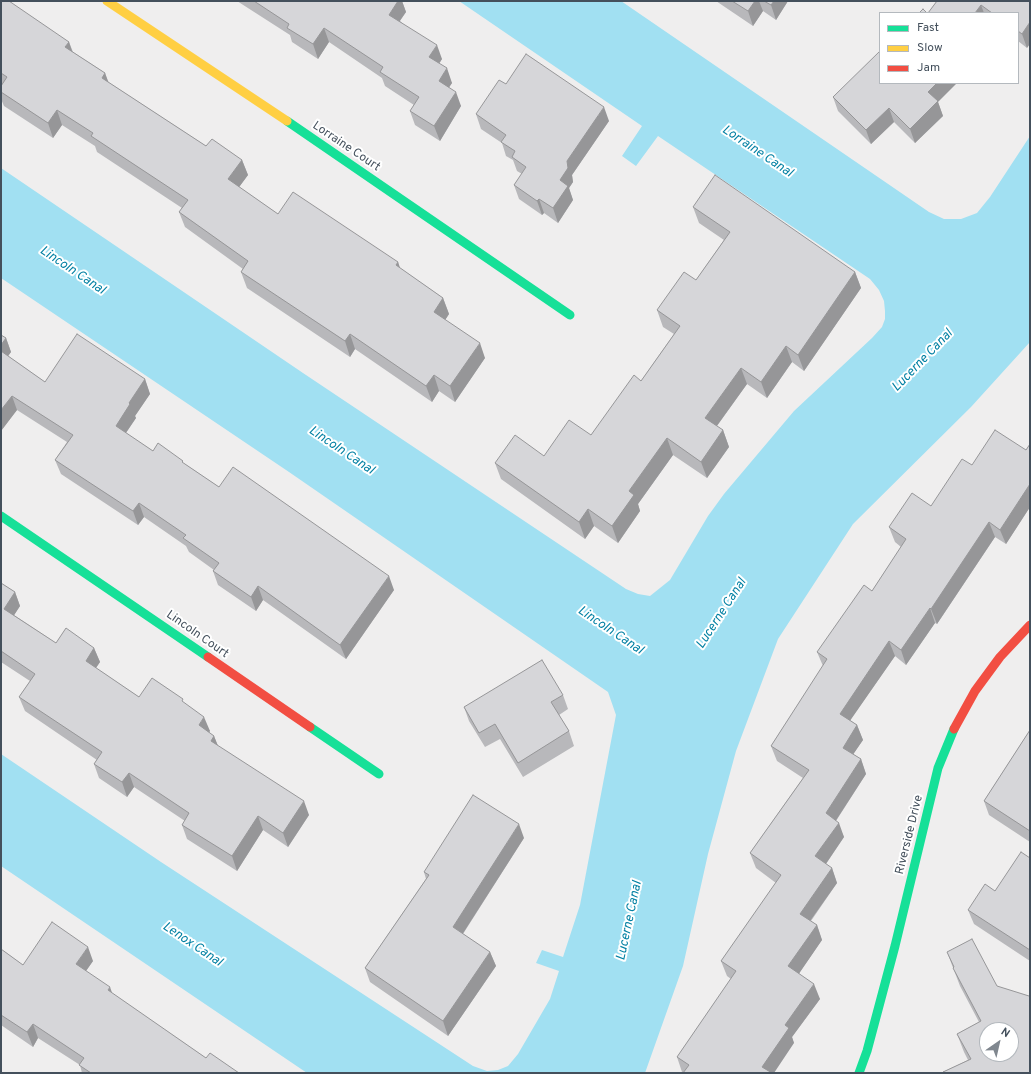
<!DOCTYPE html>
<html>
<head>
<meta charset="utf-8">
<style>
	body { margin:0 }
	#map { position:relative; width:1031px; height:1074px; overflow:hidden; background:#efeeee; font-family:Overpass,sans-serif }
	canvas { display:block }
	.frame { position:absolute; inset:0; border:2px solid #44505c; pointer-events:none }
	.legend { position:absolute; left:879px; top:12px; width:140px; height:72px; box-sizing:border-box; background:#fff; border:1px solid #b4b9be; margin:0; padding:5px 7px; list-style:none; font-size:12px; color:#44505c }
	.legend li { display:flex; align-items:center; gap:8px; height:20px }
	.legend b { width:20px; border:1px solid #b4b9be }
	.north { position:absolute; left:979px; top:1022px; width:40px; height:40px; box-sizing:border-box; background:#fff; border:1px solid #b4b9be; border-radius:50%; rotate:34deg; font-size:11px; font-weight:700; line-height:16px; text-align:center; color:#44505c }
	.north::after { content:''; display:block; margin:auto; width:14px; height:18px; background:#80878f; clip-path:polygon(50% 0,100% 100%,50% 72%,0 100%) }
</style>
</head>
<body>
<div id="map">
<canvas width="1031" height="1074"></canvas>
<div class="frame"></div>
<ul class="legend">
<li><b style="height:5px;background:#16e098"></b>Fast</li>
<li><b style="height:5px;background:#ffcf43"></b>Slow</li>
<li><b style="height:5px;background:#f24e42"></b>Jam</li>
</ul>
<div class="north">N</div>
</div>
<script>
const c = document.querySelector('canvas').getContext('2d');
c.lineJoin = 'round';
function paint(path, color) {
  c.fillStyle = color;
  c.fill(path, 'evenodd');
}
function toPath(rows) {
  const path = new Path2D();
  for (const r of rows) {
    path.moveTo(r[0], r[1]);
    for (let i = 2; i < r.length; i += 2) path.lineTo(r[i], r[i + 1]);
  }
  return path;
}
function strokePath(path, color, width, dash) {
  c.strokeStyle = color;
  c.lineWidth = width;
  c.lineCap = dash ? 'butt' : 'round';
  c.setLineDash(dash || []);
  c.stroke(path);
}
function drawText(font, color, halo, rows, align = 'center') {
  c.font = font + ' Overpass,sans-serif';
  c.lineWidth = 4;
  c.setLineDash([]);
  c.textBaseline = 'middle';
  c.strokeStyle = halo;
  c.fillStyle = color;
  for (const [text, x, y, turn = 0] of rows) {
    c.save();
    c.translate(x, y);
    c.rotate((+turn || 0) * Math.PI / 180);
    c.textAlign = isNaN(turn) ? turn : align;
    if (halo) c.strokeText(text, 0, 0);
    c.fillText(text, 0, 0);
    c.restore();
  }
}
paint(toPath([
	[459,1,621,1,929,212,944,219,961,219,977,213,990,197,1030,136,1030,342,971,407,853,524,778,639,736,751,708,854,683,966,645,1073,307,1073,1,866,1,754,161,862,473,1066,487,1071,498,1070,508,1066,518,1054,550,999,559,971,536,963,542,950,563,957,580,905,616,715,608,692,289,472,1,278,1,168,303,373,626,589,638,594,650,596,670,580,708,516,724,494,794,411,872,338,882,327,885,319,885,311,884,301,879,290,870,279,658,136,636,166,622,156,642,126]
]), '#a1e0f2');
strokePath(toPath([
	[287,121,570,315],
	[1,516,208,657],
	[310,727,379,774],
	[859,1073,867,1051,895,946,938,768,954,729]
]), '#16e098', 9);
strokePath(toPath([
	[107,1,287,121]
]), '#ffcf43', 9);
strokePath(toPath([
	[208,657,310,727],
	[954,729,975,691,1000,657,1030,625]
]), '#f24e42', 9);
paint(toPath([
	[1,1,69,42,73,52,105,73,108,82,206,146,242,160,248,175,239,187,278,214,398,262,400,268,443,298,449,314,445,320,485,358,455,402,439,391,432,402,355,349,350,357,247,288,241,272,243,269,185,227,179,212,182,208,97,152,95,146,62,125,53,138,4,106,1,99,1,86,2,85,1,84],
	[237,1,402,1,406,12,400,21,442,59,439,64,452,83,449,87,461,106,440,141,415,125,410,111,414,105,385,86,382,78,329,42,318,59,292,42,290,35],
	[716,1,788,1,776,20,763,11,753,26],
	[937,1,1030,1,1027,48,1018,41,1018,13,928,13],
	[506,84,609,121,572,175,573,182,569,188,573,200,558,223,544,213,542,215,519,199,514,185,522,174,517,171,513,160,506,156,502,143,481,129,476,114],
	[833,97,938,102,943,116,915,143,894,122,871,144,838,111],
	[693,207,855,272,861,288,804,371,792,362,767,398,747,384,717,426,723,430,729,447,707,478,673,455,638,504,640,511,618,543,594,526,585,539,501,479,495,463,544,456,591,435,641,381,674,334,663,327,657,310,696,280,724,240,699,223],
	[1,335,6,338,11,352,8,356,45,382,145,379,150,394,135,416,136,418,126,433,153,451,185,464,219,487,394,590,346,659,263,600,256,611,218,585,213,571,214,570,189,552,186,546,144,517,138,525,61,474,55,460,67,442,17,410,1,431],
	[1030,444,1030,507,1006,544,995,537,937,624,935,623,906,665,895,656,850,720,857,725,863,740,853,754,861,759,866,774,836,821,844,837,826,864,832,868,837,883,811,921,817,925,822,940,799,973,820,999,792,1037,794,1043,684,1073,682,1072,677,1057,731,979,727,976,721,961,776,883,756,868,750,853,803,778,777,761,771,746,823,666,817,652,872,591,901,547,895,542,889,527,931,506,972,465,1026,450],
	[1,583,15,592,20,606,14,615,56,643,94,648,100,662,96,668,139,697,184,703,210,731,209,732,214,736,218,746,309,815,288,847,263,830,237,871,187,839,182,825,185,821,134,787,127,797,99,778,94,764,97,760,25,711,19,697,30,681,1,662],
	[563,695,568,709,559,715,569,731,574,746,523,777,500,739,485,747,469,721,464,707],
	[1030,730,1030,842,989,815,984,801],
	[524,838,463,934,490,952,496,966,448,1036,370,982,365,968,426,879,424,872],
	[1030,858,1030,961,974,924,968,910,995,891],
	[1,949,23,965,93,961,86,971,113,994,206,1058,239,1073,82,1073,80,1065,38,1038,33,1047,1,1025],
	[947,952,1030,1073,943,1073,943,1072,968,1060,964,1052,957,1034,979,1022,960,986]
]), '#b8b8bb');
paint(toPath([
	[398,1,402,1,406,12,394,29,389,15],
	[755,1,759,1,763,11,753,26,748,11],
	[774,1,788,1,776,20,771,5],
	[981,5,984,13,975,13],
	[1030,22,1030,44,1027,48,1022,34],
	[324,28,329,42,318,59,313,44],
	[69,42,74,57,65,47],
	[437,45,442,59,434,71,429,57],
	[447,68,452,83,444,95,439,81],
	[105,73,111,89,102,78],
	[937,83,957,83,938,102,943,116,915,143,910,129,928,92],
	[456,92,461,106,440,141,434,126],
	[604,107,609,121,572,175,573,182,569,188,573,200,558,223,553,208,560,180,567,161],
	[889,108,894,122,871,144,866,130],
	[57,110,62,125,53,138,48,123],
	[242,160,248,175,234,194,228,179],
	[539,199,544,213,542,215,537,201],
	[398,262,403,277,396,265],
	[855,272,861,288,804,371,798,355],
	[443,298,449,314,440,328,434,312],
	[350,334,355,349,350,357,345,341],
	[6,338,11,352,3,363,1,356,1,345],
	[480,343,485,358,455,402,450,386],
	[786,346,792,362,767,398,761,382],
	[741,368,747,384,711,434,705,418],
	[434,375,439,391,432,402,426,386],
	[145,379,150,394,135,416,136,418,121,440,116,426,129,403],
	[12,396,17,410,1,431,1,410],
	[723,430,729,447,707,478,701,462],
	[667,438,673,455,638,504,640,511,618,543,612,526,629,491],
	[1030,484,1030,507,1006,544,1000,530],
	[139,503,144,517,138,525,133,511],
	[588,509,594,526,585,539,579,522],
	[989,522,995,537,937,624,931,609],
	[389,576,394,590,346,659,340,645],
	[258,586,263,600,256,611,251,597],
	[15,592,20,606,9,623,4,609],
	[930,608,935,623,906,665,901,650],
	[889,641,895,656,845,728,840,714],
	[94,648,100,662,91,675,86,661],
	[204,717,210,731,204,739,199,725],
	[857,725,863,740,848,762,843,748],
	[214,736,220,751,211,741],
	[861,759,866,774,831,828,826,813],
	[129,773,134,787,127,797,122,782],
	[304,801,309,815,288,847,283,833],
	[258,816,263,830,237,871,232,856],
	[839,823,844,837,821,871,815,856],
	[519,824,524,838,458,941,453,927],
	[832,868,837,883,805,928,800,914],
	[817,925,822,940,794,981,788,966],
	[88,947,93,961,81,978,76,964],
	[490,952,496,966,448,1036,443,1021],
	[814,984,820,999,792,1037,794,1043,774,1073,765,1073,762,1067,785,1025],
	[110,987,115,1001,108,990],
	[33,1024,38,1038,33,1047,27,1032]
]), '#969698');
const building = toPath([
	[1,1,9,1,69,42,65,47,105,73,102,78,206,146,212,139,242,160,228,179,278,214,293,192,398,262,396,265,443,298,434,312,480,343,450,386,434,375,426,386,350,334,345,341,241,272,248,261,179,212,188,200,91,136,93,133,57,110,48,123,1,92,1,86,7,77,1,73,1,1],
	[254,1,398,1,389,15,437,45,429,57,447,68,439,81,456,92,434,126,410,111,419,97,380,72,383,67,324,28,313,44,287,28,289,24,254,1],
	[732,1,755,1,748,11,732,1],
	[764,1,774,1,771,5,764,1],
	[937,1,1030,1,1030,22,1022,34,1018,31,1018,13,992,13,981,5,975,13,928,13,937,1],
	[923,9,927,13,919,13,923,9],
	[880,51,880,83,937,83,928,92,938,101,910,129,889,108,866,130,833,97,880,51],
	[526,54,604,107,567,161,568,168,560,180,568,186,553,208,539,199,537,201,514,185,526,167,512,157,515,151,501,142,506,135,476,114,499,80,506,84,526,54],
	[715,175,855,272,798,355,786,346,761,382,741,368,705,418,723,430,701,462,667,438,629,491,634,495,612,526,588,509,579,522,495,463,515,435,544,456,569,420,591,435,634,375,641,381,680,326,657,310,684,272,696,280,730,232,693,207,715,175],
	[77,334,145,379,129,403,130,404,116,426,153,451,158,443,183,461,182,462,219,487,233,467,389,576,340,645,258,586,251,597,213,571,219,563,183,538,186,535,139,503,133,511,55,460,73,435,12,396,1,410,1,351,45,382,77,334],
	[1,335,6,338,1,345,1,335],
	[995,430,1026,450,1030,444,1030,484,1000,530,989,522,931,609,930,608,901,650,889,641,840,714,857,725,843,748,861,759,826,813,839,823,815,856,832,868,800,914,817,925,788,966,814,984,785,1025,789,1028,762,1067,772,1073,683,1073,689,1065,677,1057,736,971,721,961,781,875,750,853,809,770,771,746,827,659,817,652,864,585,872,591,906,539,889,527,912,493,931,506,962,459,972,465,995,430],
	[1,583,15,592,4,609,56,643,66,628,94,648,86,661,139,697,152,678,183,699,182,701,204,717,199,725,214,736,211,741,304,801,283,833,258,816,232,856,182,825,189,813,129,773,122,782,94,764,102,752,19,697,35,674,1,651,1,583],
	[542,660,563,695,551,702,569,731,518,763,495,724,479,733,464,707,542,660],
	[1030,730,1030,831,984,801,1030,730],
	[473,795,519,824,453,927,490,952,443,1021,365,968,429,875,424,872,473,795],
	[1021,852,1030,858,1030,950,968,910,985,884,995,891,1021,852],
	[52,922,88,947,76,964,110,987,108,990,206,1058,210,1053,239,1073,91,1073,79,1065,84,1058,33,1024,27,1032,1,1015,1,949,23,965,52,922],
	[972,939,997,986,1029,996,1030,995,1030,1073,948,1073,943,1072,971,1059,957,1034,981,1021,953,968,954,967,947,952,972,939],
	[987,1030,1011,1030,1011,1054,987,1054,987,1030]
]);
paint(building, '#d6d6d9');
strokePath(building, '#969698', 1);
drawText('12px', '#44505c', '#fff', [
	["Lorraine Court",346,147,34],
	["Lincoln Court",197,635,35],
	["Riverside Drive",910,835,-76]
]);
drawText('italic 13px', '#0280a3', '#fff', [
	["Lorraine Canal",757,152,34],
	["Lincoln Canal",72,271,34],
	["Lucerne Canal",923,361,-46],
	["Lincoln Canal",341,451,34],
	["Lucerne Canal",722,614,-57],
	["Lincoln Canal",610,631,34],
	["Lucerne Canal",630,921,-78],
	["Lenox Canal",192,945,34]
]);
</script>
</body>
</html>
